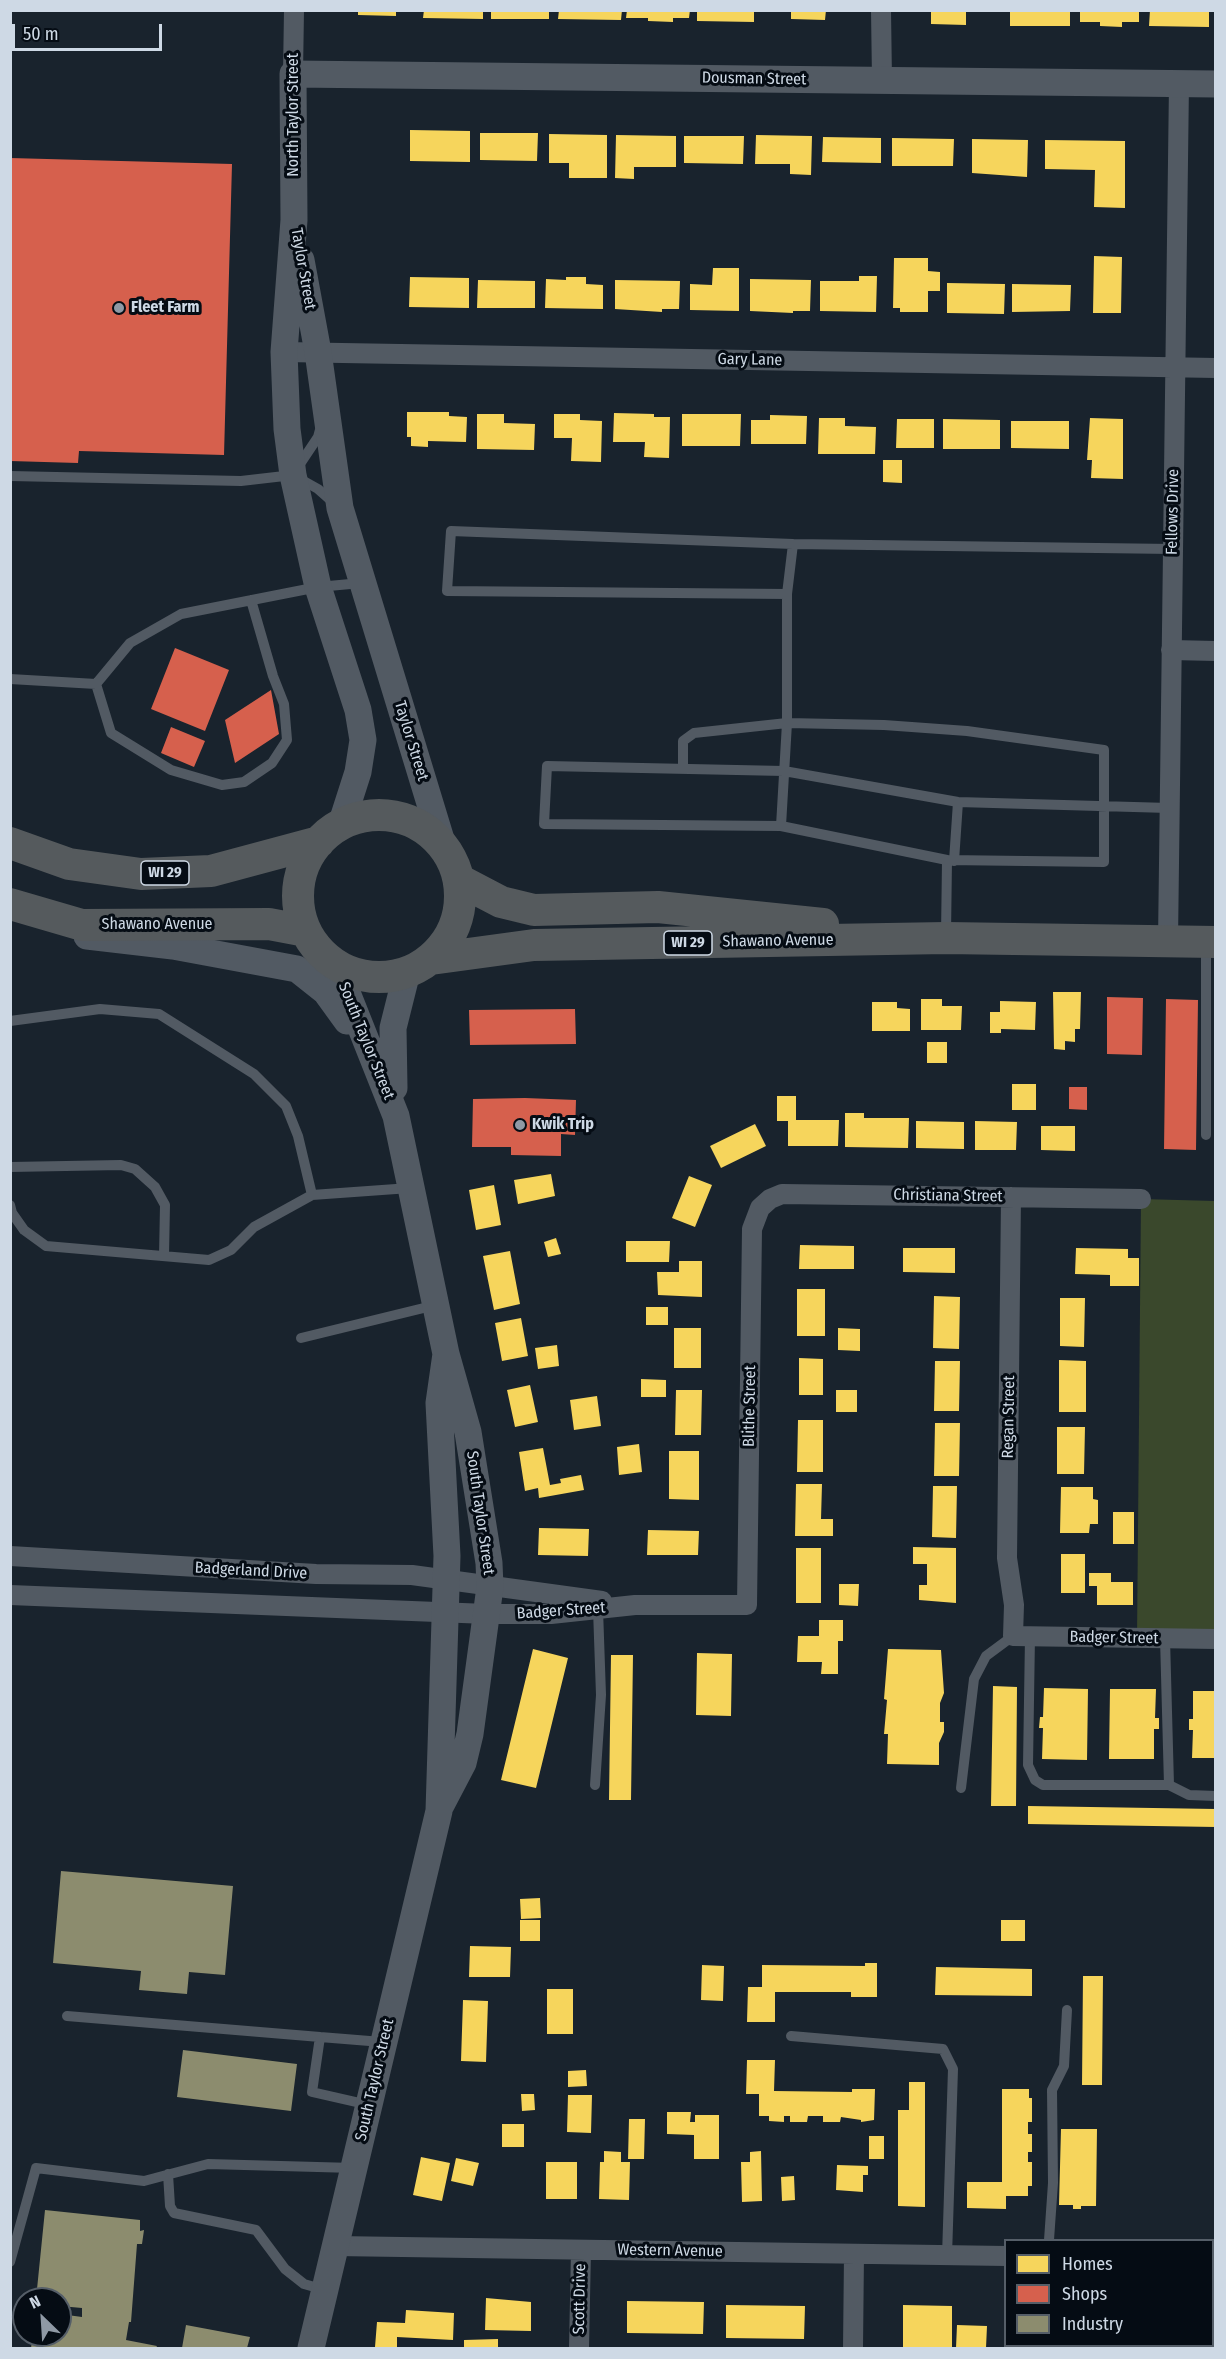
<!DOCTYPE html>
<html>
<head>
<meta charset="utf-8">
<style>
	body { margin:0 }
	#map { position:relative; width:1226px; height:2359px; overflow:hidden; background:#19232d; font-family:"Fira Sans Condensed",sans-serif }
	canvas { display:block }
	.frame { position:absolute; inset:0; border:12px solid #ced9e5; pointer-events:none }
	.legend { position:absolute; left:1004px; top:2239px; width:210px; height:108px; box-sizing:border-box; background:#050c14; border:2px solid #555e68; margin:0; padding:8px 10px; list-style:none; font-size:18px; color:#ced9e5 }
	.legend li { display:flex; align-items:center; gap:12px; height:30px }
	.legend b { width:30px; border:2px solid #555e68 }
	.north { position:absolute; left:12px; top:2287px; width:60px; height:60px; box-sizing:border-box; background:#050c14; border:2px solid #555e68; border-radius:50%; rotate:335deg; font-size:16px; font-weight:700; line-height:24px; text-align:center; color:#ced9e5 }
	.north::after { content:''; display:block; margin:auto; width:21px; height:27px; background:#8f99a5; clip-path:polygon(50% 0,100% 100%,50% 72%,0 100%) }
	.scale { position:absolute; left:12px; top:24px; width:150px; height:27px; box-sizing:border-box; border:3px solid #ced9e5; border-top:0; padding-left:8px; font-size:18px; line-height:21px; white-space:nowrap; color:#ced9e5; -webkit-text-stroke:4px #050c14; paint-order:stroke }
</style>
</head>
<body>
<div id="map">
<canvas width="1226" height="2359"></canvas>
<div class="frame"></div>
<ul class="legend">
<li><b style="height:16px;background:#f6d55c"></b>Homes</li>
<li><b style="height:16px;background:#d6604d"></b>Shops</li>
<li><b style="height:16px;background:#8c8c6e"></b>Industry</li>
</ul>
<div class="north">N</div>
<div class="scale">50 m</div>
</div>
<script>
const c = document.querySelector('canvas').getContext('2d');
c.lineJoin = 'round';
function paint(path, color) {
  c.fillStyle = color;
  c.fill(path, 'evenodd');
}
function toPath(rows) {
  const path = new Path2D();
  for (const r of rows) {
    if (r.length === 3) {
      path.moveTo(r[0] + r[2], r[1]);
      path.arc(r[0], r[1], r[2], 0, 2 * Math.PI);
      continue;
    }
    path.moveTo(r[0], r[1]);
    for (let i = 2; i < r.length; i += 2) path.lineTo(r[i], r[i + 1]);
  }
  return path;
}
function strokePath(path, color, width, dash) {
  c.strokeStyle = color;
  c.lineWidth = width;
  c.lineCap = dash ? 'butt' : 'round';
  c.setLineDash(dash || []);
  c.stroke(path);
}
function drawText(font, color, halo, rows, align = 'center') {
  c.font = font + ' "Fira Sans Condensed",sans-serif';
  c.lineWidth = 6;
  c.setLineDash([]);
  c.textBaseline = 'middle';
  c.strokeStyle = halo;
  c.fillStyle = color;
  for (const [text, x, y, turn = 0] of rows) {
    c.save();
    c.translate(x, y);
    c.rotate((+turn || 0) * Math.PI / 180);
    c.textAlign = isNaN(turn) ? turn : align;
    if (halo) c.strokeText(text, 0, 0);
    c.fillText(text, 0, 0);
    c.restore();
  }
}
paint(toPath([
	[1141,1199,1215,1201,1215,1639,1137,1638]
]), '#3a482c');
paint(toPath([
	[358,10,396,10,396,16,358,15],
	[424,10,483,10,483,19,423,18],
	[491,10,549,10,549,19,491,19],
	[559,10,622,10,621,20,558,19],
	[627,10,690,10,689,18,673,18,673,22,648,21,648,18,626,18],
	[697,10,754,10,754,22,697,21],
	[791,10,826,10,825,20,791,19],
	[931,10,966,10,966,25,931,24],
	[1010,10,1070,10,1070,26,1010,26],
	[1080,10,1139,10,1139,22,1122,22,1122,27,1100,26,1100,22,1080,22],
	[1150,10,1209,10,1209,27,1149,26],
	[410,130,470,131,470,162,410,161],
	[480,133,538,133,537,161,480,160],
	[549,134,607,135,607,178,569,178,569,163,549,163],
	[616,135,676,136,676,167,634,167,634,179,615,178],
	[756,135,812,136,811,175,790,174,790,164,755,164],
	[684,136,744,136,743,164,684,163],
	[823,137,881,138,881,163,822,162],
	[892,138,954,139,953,166,892,166],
	[972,139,1028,140,1027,177,972,173],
	[1045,140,1125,141,1125,208,1094,207,1095,170,1045,169],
	[1094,256,1122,257,1121,313,1093,313],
	[894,258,928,258,928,271,940,272,940,291,928,291,928,312,900,312,900,308,893,308],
	[713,268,739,268,739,311,690,310,690,284,712,285],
	[859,276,877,276,876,312,820,311,820,281,859,281],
	[410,277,469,278,469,308,409,307],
	[566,277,586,277,586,284,603,285,603,309,545,308,546,279,566,280],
	[750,279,811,280,810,311,793,311,793,313,750,311],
	[478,280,535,281,535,308,477,308],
	[615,280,680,281,679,309,662,309,662,312,615,309],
	[947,283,1005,284,1004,314,947,313],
	[1012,284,1071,285,1070,311,1012,312],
	[407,412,449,412,449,416,467,417,466,442,428,441,428,447,411,446,411,437,407,437],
	[614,413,654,414,654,417,670,417,669,458,644,457,645,442,613,442],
	[477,414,504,414,504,423,535,424,534,450,477,449],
	[554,414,580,414,580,420,602,421,601,462,571,461,572,438,554,438],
	[682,414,741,414,740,446,682,446],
	[770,415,807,416,806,444,751,444,751,420,770,420],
	[819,418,845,418,845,426,876,427,875,454,818,454],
	[1090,418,1123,419,1123,479,1091,478,1092,460,1087,460],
	[897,419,934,419,934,448,896,448],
	[943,419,1000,420,1000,449,943,449],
	[1011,421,1069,421,1069,449,1011,448],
	[883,460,902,460,902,483,883,482],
	[1053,992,1081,992,1080,1029,1075,1029,1075,1042,1065,1041,1065,1050,1054,1049],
	[921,999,942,999,942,1006,962,1006,961,1030,921,1030],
	[1000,1001,1036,1002,1035,1030,1001,1029,1001,1033,990,1033,990,1012,1000,1012],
	[872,1002,897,1002,897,1008,910,1009,910,1031,872,1031],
	[927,1042,947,1042,947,1063,927,1063],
	[1012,1084,1036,1084,1036,1110,1012,1110],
	[777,1096,796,1096,796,1120,839,1120,838,1146,788,1146,788,1121,777,1121],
	[845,1113,864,1113,864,1118,909,1118,908,1148,845,1147],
	[916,1121,964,1122,964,1149,916,1148],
	[975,1121,1017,1122,1016,1150,975,1150],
	[755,1124,766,1146,721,1168,710,1146],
	[1041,1126,1075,1126,1075,1151,1041,1150],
	[551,1174,555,1196,518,1204,514,1180],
	[689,1176,712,1185,695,1227,672,1218],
	[494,1185,501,1225,476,1230,469,1190],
	[556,1238,561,1254,548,1257,544,1242],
	[626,1241,670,1241,669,1262,626,1262],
	[800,1245,854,1246,854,1269,799,1269],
	[903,1248,955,1248,955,1273,903,1272],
	[1076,1248,1128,1249,1128,1258,1139,1258,1139,1286,1110,1286,1110,1275,1075,1274],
	[510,1251,520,1304,494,1310,483,1256],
	[679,1261,702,1261,702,1297,658,1295,657,1272,679,1272],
	[797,1289,825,1289,825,1336,797,1336],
	[934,1296,960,1297,959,1349,933,1348],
	[1060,1298,1085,1298,1084,1347,1060,1346],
	[646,1307,668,1307,668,1325,646,1325],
	[521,1318,528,1356,502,1361,495,1323],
	[674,1328,701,1328,701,1368,674,1368],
	[838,1328,860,1329,860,1351,838,1350],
	[557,1345,559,1366,538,1369,535,1348],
	[799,1358,823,1359,823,1395,799,1395],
	[1059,1360,1086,1361,1086,1412,1059,1412],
	[935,1361,960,1361,959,1411,934,1411],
	[641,1379,666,1380,666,1397,641,1397],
	[530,1385,538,1422,515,1427,507,1390],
	[676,1390,702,1390,701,1435,675,1435],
	[836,1390,857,1390,857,1412,836,1412],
	[597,1396,601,1426,574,1430,570,1400],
	[798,1420,823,1420,823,1472,797,1472],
	[935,1423,960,1423,959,1476,934,1476],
	[1057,1427,1085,1427,1084,1474,1057,1474],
	[639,1444,642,1472,619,1475,617,1447],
	[543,1448,550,1485,561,1483,560,1479,581,1475,584,1490,539,1498,538,1488,525,1491,519,1452],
	[669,1451,699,1451,699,1500,669,1499],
	[796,1484,822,1484,821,1519,833,1519,833,1536,795,1536],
	[933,1486,957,1486,956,1538,932,1537],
	[1061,1487,1093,1487,1093,1499,1098,1500,1098,1524,1090,1524,1089,1533,1060,1533],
	[1113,1512,1134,1512,1134,1544,1113,1544],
	[539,1528,589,1529,588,1556,538,1555],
	[648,1530,699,1531,698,1555,647,1555],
	[913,1547,956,1548,956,1603,919,1600,919,1585,927,1585,927,1564,913,1564],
	[796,1548,821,1548,821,1603,796,1603],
	[1061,1554,1085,1554,1085,1593,1061,1593],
	[1089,1573,1111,1573,1111,1582,1133,1582,1133,1605,1097,1605,1097,1586,1089,1586],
	[839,1584,859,1584,858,1606,839,1605],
	[819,1620,843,1620,843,1641,838,1641,838,1674,821,1674,822,1662,797,1662,798,1636,819,1636],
	[533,1649,568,1658,536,1788,501,1780],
	[888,1649,941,1650,944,1693,940,1703,940,1722,944,1722,944,1732,939,1743,939,1765,887,1764,888,1734,884,1734,887,1700,884,1699],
	[697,1653,732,1654,731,1716,696,1715],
	[611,1655,633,1655,631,1800,609,1800],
	[993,1686,1017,1687,1016,1806,991,1806],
	[1044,1688,1088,1689,1087,1760,1042,1759,1043,1728,1039,1728,1040,1717,1043,1717],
	[1110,1689,1156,1689,1155,1718,1159,1718,1159,1729,1154,1729,1154,1759,1109,1759],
	[1193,1691,1216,1691,1216,1758,1192,1758,1193,1730,1189,1730,1189,1719,1193,1719],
	[1028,1806,1216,1809,1216,1827,1028,1824],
	[540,1898,541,1918,521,1919,520,1899],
	[520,1920,540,1920,540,1941,520,1941],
	[1001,1920,1025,1920,1025,1941,1001,1941],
	[470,1946,511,1947,510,1977,469,1977],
	[865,1963,877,1963,877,1997,851,1997,851,1992,775,1992,775,2022,747,2022,748,1987,762,1987,762,1965,865,1966],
	[702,1965,724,1966,723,2001,701,2000],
	[936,1967,1032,1969,1032,1996,935,1995],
	[1083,1976,1103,1976,1102,2085,1082,2085],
	[547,1989,573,1989,573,2034,547,2034],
	[463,2000,488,2001,486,2062,461,2061],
	[747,2060,775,2060,774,2091,852,2092,852,2089,875,2089,874,2120,861,2122,861,2120,841,2117,840,2122,823,2122,823,2116,808,2116,807,2122,790,2122,790,2116,784,2116,784,2122,769,2121,769,2116,759,2116,759,2094,746,2094],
	[586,2070,587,2086,568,2087,568,2071],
	[909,2082,925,2082,925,2207,898,2206,898,2110,909,2110],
	[1002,2089,1029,2089,1029,2098,1032,2098,1032,2122,1028,2122,1028,2134,1032,2134,1032,2152,1028,2152,1028,2162,1032,2162,1032,2186,1028,2186,1028,2196,1006,2196,1006,2209,967,2208,967,2182,1002,2182],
	[521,2094,534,2094,535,2110,522,2111],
	[568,2095,592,2095,591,2133,567,2132],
	[667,2112,691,2112,690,2122,695,2122,695,2115,719,2115,719,2159,694,2159,694,2135,667,2134],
	[629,2119,645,2119,644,2159,628,2159],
	[502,2124,524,2124,524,2147,502,2147],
	[1061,2129,1097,2129,1096,2206,1081,2206,1081,2209,1073,2209,1073,2205,1059,2205],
	[869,2136,884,2136,884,2159,869,2159],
	[604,2151,621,2152,621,2162,630,2162,629,2200,599,2199,600,2162,604,2162],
	[761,2151,762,2201,742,2202,741,2162,750,2162,750,2152],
	[421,2157,450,2163,442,2201,413,2195],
	[456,2158,479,2163,473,2186,451,2181],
	[546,2162,577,2162,577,2199,546,2199],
	[837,2165,868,2166,868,2175,863,2175,863,2192,836,2190],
	[794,2176,795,2200,782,2201,781,2177],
	[486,2298,531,2302,531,2331,485,2330],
	[627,2301,704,2302,703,2334,627,2333],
	[726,2305,805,2306,804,2339,726,2338],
	[903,2305,952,2306,952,2348,903,2348],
	[1212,2309,1216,2309,1216,2343,1212,2343],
	[406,2310,454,2313,453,2340,397,2337,397,2348,375,2347,377,2322,405,2323],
	[957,2325,987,2326,986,2348,956,2348],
	[498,2339,498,2348,464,2348,464,2340]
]), '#f6d55c');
paint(toPath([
	[10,158,232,164,224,455,79,451,78,463,10,461],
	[175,648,229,670,205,731,151,709],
	[271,690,279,734,235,763,225,720],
	[171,727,205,741,194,767,161,753],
	[1107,997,1143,998,1142,1055,1107,1054],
	[1166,999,1198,1000,1196,1150,1164,1149],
	[575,1009,576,1044,470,1045,469,1010],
	[1069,1087,1087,1087,1087,1110,1069,1109],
	[525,1098,576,1100,575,1135,561,1134,561,1156,511,1155,511,1147,472,1147,473,1099]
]), '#d6604d');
paint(toPath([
	[61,1871,233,1886,225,1975,189,1972,187,1994,139,1990,141,1971,53,1963],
	[183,2050,297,2064,291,2111,177,2097],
	[45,2210,140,2220,140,2231,144,2230,142,2244,137,2244,131,2322,129,2322,126,2340,157,2346,156,2348,31,2348,33,2335,60,2335,60,2314,82,2317,82,2308,60,2306,60,2299,36,2299],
	[186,2325,250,2337,247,2348,182,2348]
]), '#8c8c6e');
strokePath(toPath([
	[298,467,318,437,321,426],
	[10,476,241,481,293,475,318,489,335,504],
	[793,544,1173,549],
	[787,594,447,591,451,531,793,544,787,594,787,723,781,826,947,860,946,935],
	[10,679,96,684,130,643,181,614,318,587,361,583],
	[96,684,111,733,171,770,222,785,244,782,272,763,287,740,284,704,273,676,251,600],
	[683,769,683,741,694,733,787,723,884,725,967,731,1104,750,1104,862,947,860],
	[781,826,544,824,547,766,784,771,958,802,1169,808],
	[954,861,958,802],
	[10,1021,100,1009,159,1014,254,1074,286,1106,298,1136,312,1195],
	[1206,1135,1206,945],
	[10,1167,121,1165,135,1169,155,1187,165,1205,164,1256],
	[10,1205,12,1213,24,1230,46,1246,209,1260,231,1250,254,1227,312,1195,410,1188],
	[301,1338,436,1305],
	[1030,1636,1028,1765,1035,1780,1043,1785,1169,1785],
	[1165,1638,1169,1785,1189,1795,1216,1796],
	[595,1785,601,1695,598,1609],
	[961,1788,974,1679,986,1656,1013,1636],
	[67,2016,320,2037],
	[791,2036,943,2049,953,2069,947,2256],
	[369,2105,312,2092,320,2037,382,2042],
	[168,2174,170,2206,174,2213,256,2230,285,2269,304,2284,325,2290],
	[1049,2240,1053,2183,1052,2090,1064,2066,1067,2010],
	[10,2262,36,2168,144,2181,208,2164,354,2168]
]), '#525a63', 10);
strokePath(toPath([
	[881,10,882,80],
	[293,74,294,10],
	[284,352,1216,368],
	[1171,650,1216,651],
	[1168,941,1179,83],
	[1011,1197,1007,1558,1014,1605,1013,1636,1216,1639],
	[10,1556,316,1574,412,1575,602,1601],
	[10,1595,487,1614,551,1614,635,1605,747,1605,752,1229,760,1208,770,1199,782,1194,1141,1199],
	[335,2246,1006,2256],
	[1212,2260,1216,2260],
	[1126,2346,1126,2348],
	[579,2348,581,2250],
	[853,2348,854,2254]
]), '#525a63', 20);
strokePath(toPath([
	[301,260,318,352,340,508,443,846],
	[341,825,358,772,363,740,358,710,318,587,293,475,287,429,284,352,294,220,293,74,1216,84],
	[87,936,173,946,297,969,326,992,347,1021],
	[336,965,396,1116,446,1354,468,1432,489,1563,490,1587,470,1734,463,1763,441,1805],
	[394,1088,393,1028,407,972],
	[311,2348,439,1811,447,1556,439,1403,446,1354]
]), '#525a63', 27);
strokePath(toPath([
	[379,896,81],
	[10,843,69,864,141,874,211,871,319,842],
	[459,880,501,902,534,910,658,907,823,924],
	[10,904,82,925,269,924,306,931],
	[431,959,534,945,946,938,1216,942]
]), '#555a5d', 32);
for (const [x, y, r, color] of [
	[119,308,6,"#8f99a5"],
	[520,1125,6,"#8f99a5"]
]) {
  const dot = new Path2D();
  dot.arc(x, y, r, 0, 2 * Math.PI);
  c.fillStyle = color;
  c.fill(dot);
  strokePath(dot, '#050c14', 2);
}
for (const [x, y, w] of [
	[165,873,48],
	[688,943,48]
]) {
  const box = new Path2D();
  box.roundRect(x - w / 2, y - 12, w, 24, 4.5);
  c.fillStyle = '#050c14';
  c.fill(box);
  strokePath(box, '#ced9e5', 1.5);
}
drawText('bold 15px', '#ced9e5', null, [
	["WI 29",165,873],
	["WI 29",688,943]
]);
drawText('16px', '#ced9e5', '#050c14', [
	["Dousman Street",754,79,1],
	["North Taylor Street",294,115,-90],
	["Taylor Street",303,269,80],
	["Gary Lane",750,360,1],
	["Fellows Drive",1173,512,-89],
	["Taylor Street",411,741,73],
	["Shawano Avenue",157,925],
	["Shawano Avenue",778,941,-1],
	["South Taylor Street",366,1041,68],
	["Christiana Street",948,1196,1],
	["Blithe Street",750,1406,-89],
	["Regan Street",1009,1417,-89],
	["South Taylor Street",480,1513,82],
	["Badgerland Drive",251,1571,3],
	["Badger Street",561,1611,-4],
	["Badger Street",1114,1638,1],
	["South Taylor Street",375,2080,-77],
	["Western Avenue",670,2251,1],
	["Scott Drive",580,2299,-89]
]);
drawText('bold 16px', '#ced9e5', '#050c14', [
	["Fleet Farm",131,308],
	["Kwik Trip",532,1125]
], 'left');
</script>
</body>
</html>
